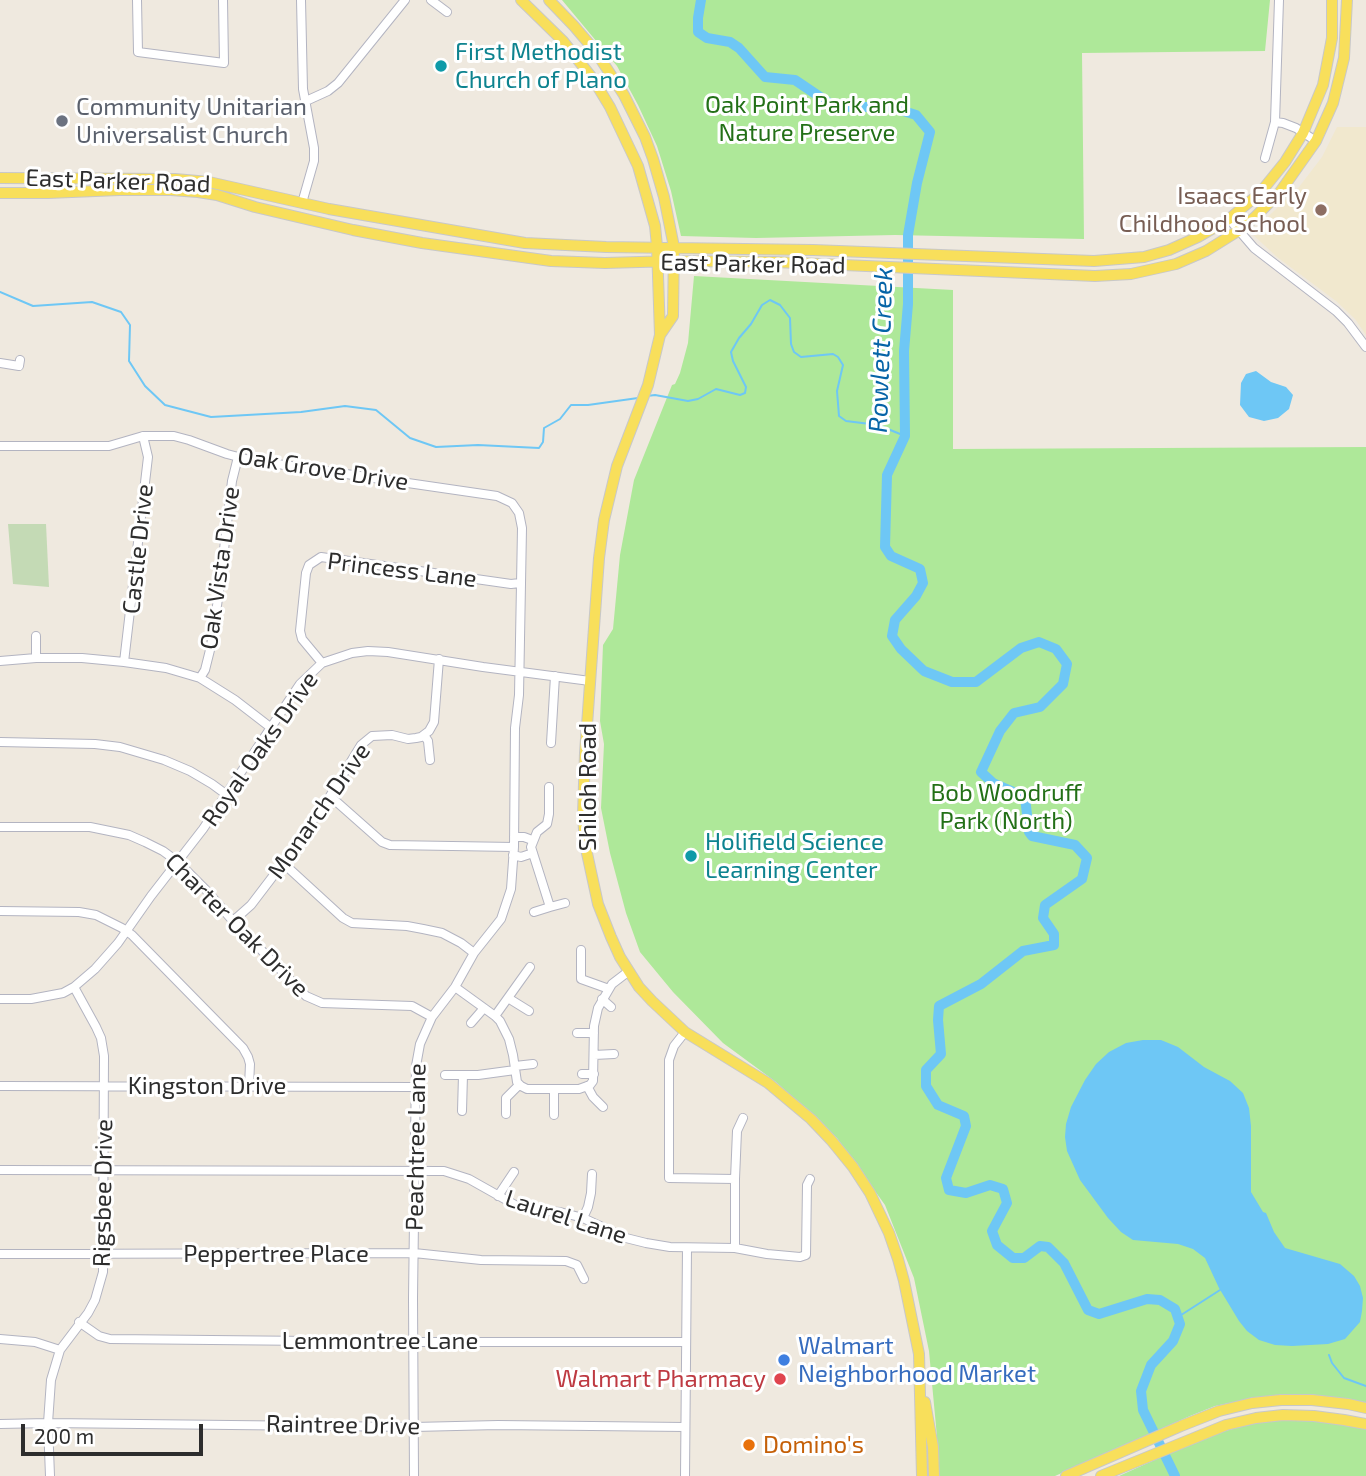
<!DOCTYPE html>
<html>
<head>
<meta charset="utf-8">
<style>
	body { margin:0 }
	#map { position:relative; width:1366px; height:1476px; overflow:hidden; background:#efe9df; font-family:"Exo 2",sans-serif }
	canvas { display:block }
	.scale { position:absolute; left:21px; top:1424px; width:182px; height:32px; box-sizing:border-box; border:4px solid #2d2d2d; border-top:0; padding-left:9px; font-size:21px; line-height:24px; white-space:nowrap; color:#2d2d2d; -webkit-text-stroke:5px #fff; paint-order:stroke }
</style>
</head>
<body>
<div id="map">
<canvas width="1366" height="1476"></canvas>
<div class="scale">200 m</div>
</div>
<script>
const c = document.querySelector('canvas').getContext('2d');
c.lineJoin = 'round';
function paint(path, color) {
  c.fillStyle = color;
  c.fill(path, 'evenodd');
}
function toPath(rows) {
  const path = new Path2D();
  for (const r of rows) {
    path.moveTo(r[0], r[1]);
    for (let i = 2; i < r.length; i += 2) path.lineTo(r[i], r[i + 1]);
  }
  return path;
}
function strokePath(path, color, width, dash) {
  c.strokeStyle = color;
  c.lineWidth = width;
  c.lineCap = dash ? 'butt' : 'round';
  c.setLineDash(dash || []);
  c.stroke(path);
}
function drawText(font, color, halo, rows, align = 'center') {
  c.font = font + ' "Exo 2",sans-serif';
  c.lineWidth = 6;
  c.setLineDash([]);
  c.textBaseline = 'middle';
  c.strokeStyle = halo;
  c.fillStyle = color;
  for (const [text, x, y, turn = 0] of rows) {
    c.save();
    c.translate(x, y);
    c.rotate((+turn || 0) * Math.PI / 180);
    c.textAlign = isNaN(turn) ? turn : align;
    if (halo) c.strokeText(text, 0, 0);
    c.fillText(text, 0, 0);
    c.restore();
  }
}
paint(toPath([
	[1337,127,1366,127,1366,335,1355,319,1336,301,1277,257,1251,233,1299,187,1322,157]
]), '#f1e8ce');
paint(toPath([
	[562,0,1270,0,1265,51,1082,53,1084,239,895,235,756,238,681,236,671,191,657,146,638,105,617,66],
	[694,276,953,290,953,449,1366,447,1366,1403,1329,1397,1302,1395,1259,1397,1215,1406,1190,1416,1055,1476,937,1476,937,1437,929,1351,914,1278,885,1205,837,1138,776,1082,723,1043,673,992,640,952,626,913,610,853,601,808,604,744,600,721,603,645,613,629,620,555,634,480,672,385,675,384,680,373,688,343],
	[1286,1420,1316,1421,1343,1424,1366,1429,1366,1476,1119,1476,1190,1444,1225,1431,1255,1423]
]), '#aee899');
paint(toPath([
	[8,524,46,524,49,587,13,584]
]), '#c4dab5');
paint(toPath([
	[1256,371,1271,382,1286,387,1293,395,1289,409,1278,418,1264,421,1249,417,1240,405,1241,383,1246,374],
	[1143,1040,1161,1040,1178,1047,1204,1067,1230,1081,1243,1093,1249,1108,1251,1126,1251,1192,1263,1212,1266,1213,1274,1232,1285,1248,1340,1264,1354,1276,1360,1286,1363,1298,1362,1311,1360,1322,1345,1339,1328,1344,1292,1346,1275,1345,1259,1340,1247,1331,1239,1321,1219,1288,1205,1258,1193,1249,1178,1244,1133,1240,1121,1232,1108,1218,1080,1180,1067,1151,1065,1137,1066,1124,1071,1107,1085,1080,1096,1064,1109,1052,1126,1043]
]), '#6ec7f5');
strokePath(toPath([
	[0,292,33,306,92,302,121,312,130,325,129,361,145,386,165,405,211,417,301,412,345,406,376,410,410,438,436,447,478,445,539,448,543,442,544,428,560,419,571,405,588,405,638,398],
	[647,396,655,395,688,401,698,399,716,389,740,395,745,393,746,387,733,361,731,352,739,338,751,324,762,305,770,300,780,305,790,318,791,344,794,352,801,357,833,354,838,357,843,365,837,391,839,416,846,421,878,425,905,436],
	[1178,1317,1220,1290],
	[1329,1355,1332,1363,1344,1378,1366,1386]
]), '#6ec7f5', 2);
strokePath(toPath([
	[701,0,698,18,698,32,707,38,730,42,739,48,765,77,795,80,835,107,891,107,916,115,930,132,917,183,908,235,908,304,904,351,905,436,887,475,885,547,891,556,920,569,923,583,916,596,895,620,892,636,901,649,924,671,952,682,976,682,1021,648,1039,642,1056,649,1067,664,1063,684,1040,707,1014,713,1000,731,981,772,993,783,1025,797,1029,832,1032,836,1075,845,1087,858,1082,879,1045,905,1043,918,1054,934,1054,945,1023,951,981,984,939,1006,938,1020,941,1054,926,1070,926,1086,938,1105,964,1116,966,1126,946,1178,949,1190,966,1193,990,1185,1003,1189,1007,1203,992,1231,997,1245,1013,1258,1024,1258,1040,1246,1048,1247,1064,1263,1088,1310,1099,1314,1147,1299,1160,1300,1175,1309,1180,1324,1173,1341,1151,1365,1141,1391,1143,1410,1175,1476]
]), '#6ec7f5', 10);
const minor = toPath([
	[137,0,138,52,224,63,223,0],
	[301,0,303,89,314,148,314,161,302,203],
	[431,0,447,12],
	[306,101,328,91,338,83,405,0],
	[1275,122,1283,123,1296,128,1316,141],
	[1265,158,1275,122,1279,0],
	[1229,219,1254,248,1336,311,1348,323,1366,347],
	[0,363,19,366,20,360],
	[0,446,109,446,143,436,174,436,189,440,227,454,250,460,497,496,512,503,519,513,522,528,519,695,515,728,514,847,511,889,501,919,474,953,455,987,432,1017,420,1044,416,1066,413,1298,414,1476],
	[36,658,36,636],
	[0,661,36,658,82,658,124,662,166,668,200,678,235,700,270,727],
	[124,662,148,457,143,436],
	[322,663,302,639,300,631,306,573,309,565,321,557,511,584,520,583],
	[200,678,205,670,211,646,219,592,232,481,238,457],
	[424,735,428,741,430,760],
	[0,742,95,744,120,747,164,760,190,771,212,784,227,795],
	[551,743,555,676],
	[330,796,382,842,390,845,514,847],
	[0,827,90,827,129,835,145,842,163,851,178,862,206,890,233,921,306,996,322,1003,412,1006,432,1017],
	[514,837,524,837,532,840],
	[513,855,521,857,533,853],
	[283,863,343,918,352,923,407,926,423,929,442,933,461,943,474,953],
	[550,907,565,903],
	[0,911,79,912,96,915,122,928,132,935,243,1048,248,1057,250,1064,249,1086],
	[534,912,550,907,531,847,537,832,547,824,549,814,549,787],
	[233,921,251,905,283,863,330,796,361,745,372,736,392,735,408,739,416,738,421,737,429,731,434,722,439,659],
	[581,950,581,979,609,989],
	[455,987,495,1016,500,1021,509,1039,513,1055,517,1082,521,1086,527,1089,579,1089,590,1085,593,1081,594,1026,598,1008,612,984,629,971],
	[508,998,529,1011],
	[0,999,31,999,63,993,74,987,95,969,118,943,151,896,203,829,300,684,322,663,352,653,368,651,388,652,483,667,590,681],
	[602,999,611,1007],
	[495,1016,530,967],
	[471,1023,484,1008],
	[685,1032,674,1046,669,1060,669,1178,735,1179],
	[577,1033,594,1033],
	[594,1055,614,1054],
	[515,1066,533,1064],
	[582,1074,594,1074],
	[445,1075,478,1075,515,1070],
	[0,1086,414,1087],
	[587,1086,593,1097,603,1107],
	[554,1089,554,1115],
	[462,1111,463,1075],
	[506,1114,506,1098,519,1085],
	[0,1170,444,1171,469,1179,517,1206,531,1210,560,1212,583,1218,626,1238,646,1243,670,1247,735,1248,767,1254,800,1257,806,1255,807,1185,810,1179],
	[498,1196,514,1172],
	[583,1218,588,1207,591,1193,592,1174],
	[735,1248,735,1179,737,1131,743,1118],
	[0,1254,414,1253,481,1260,566,1261,577,1265,584,1279],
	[79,1322,99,1336,110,1339,414,1342,686,1342],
	[0,1339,35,1342,60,1350],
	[0,1424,48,1423,414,1427,498,1425,685,1427],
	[50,1476,48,1423,51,1380,60,1350,88,1313,95,1300,103,1272,104,1056,101,1038,96,1027,74,987],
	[685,1476,687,1248]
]);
const major = toPath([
	[521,0,563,41,593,79,610,107,638,166,655,226,657,246,660,335,648,385,617,466,604,520,599,558,585,753,583,815,585,844,598,904,611,937,620,957,639,987,652,1001,685,1032,768,1083,811,1119,831,1140,853,1167,870,1193,889,1233,898,1259,904,1281,919,1354,922,1476],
	[549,0,574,26,596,52,624,95,645,137,653,159,664,197,674,247,673,316,660,335],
	[0,178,175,179,209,182,329,209,525,243,606,247,813,250,1094,261,1144,257,1169,250,1198,237,1229,219,1260,193,1285,162,1303,133,1323,85,1332,38,1332,0],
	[0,193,48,193,119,190,171,190,198,192,217,195,255,207,353,230,422,243,551,261,605,263,674,261,775,262,1095,276,1131,274,1176,264,1206,251,1238,231,1254,218,1280,192,1316,141,1333,103,1344,58,1347,0],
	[925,1402,933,1447,934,1476],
	[1066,1476,1181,1426,1219,1411,1252,1403,1281,1400,1312,1400,1348,1404,1366,1408],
	[1101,1476,1226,1425,1256,1418,1283,1415,1314,1416,1344,1420,1366,1424]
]);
strokePath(minor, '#b3b4c1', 10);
strokePath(major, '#c8c8c8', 12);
strokePath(minor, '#fff', 8);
strokePath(major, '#f8df5b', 10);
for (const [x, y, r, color] of [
	[441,66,7,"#0f9aa8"],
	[62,121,7,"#6b7280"],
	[1321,210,7,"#8d6e63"],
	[691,856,7,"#0f9aa8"],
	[784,1360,7,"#3f7fe0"],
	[780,1379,7,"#e0444e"],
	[749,1445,7,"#e8710a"]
]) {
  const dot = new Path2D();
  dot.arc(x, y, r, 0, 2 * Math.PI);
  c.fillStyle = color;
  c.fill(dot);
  strokePath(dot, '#fff', 2.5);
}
drawText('24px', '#0d838f', '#fff', [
	["First Methodist",455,52],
	["Church of Plano",455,80],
	["Holifield Science",705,842],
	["Learning Center",705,870]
], 'left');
drawText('24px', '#237017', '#fff', [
	["Oak Point Park and",807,105],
	["Nature Preserve",807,133],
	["Bob Woodruff",1006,793],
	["Park (North)",1006,821]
]);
drawText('24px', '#5b616d', '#fff', [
	["Community Unitarian",76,107],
	["Universalist Church",76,135]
], 'left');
drawText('24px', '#2d2d2d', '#fff', [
	["East Parker Road",118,181,2],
	["East Parker Road",753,264,1],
	["Oak Grove Drive",323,469,9],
	["Castle Drive",138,549,-84],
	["Oak Vista Drive",220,568,-82],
	["Princess Lane",402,570,7],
	["Royal Oaks Drive",260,749,-55],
	["Shiloh Road",588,787,-90],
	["Monarch Drive",319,811,-55],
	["Charter Oak Drive",237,925,45],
	["Kingston Drive",207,1086],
	["Peachtree Lane",416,1147,-89],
	["Rigsbee Drive",103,1193,-89],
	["Laurel Lane",566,1217,18],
	["Peppertree Place",276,1254],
	["Lemmontree Lane",380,1341],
	["Raintree Drive",343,1425,1]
]);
drawText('24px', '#785e54', '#fff', [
	["Isaacs Early",1307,196],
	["Childhood School",1307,224]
], 'right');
drawText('24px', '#366cbe', '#fff', [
	["Walmart",798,1346],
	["Neighborhood Market",798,1374]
], 'left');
drawText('24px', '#be3a42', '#fff', [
	["Walmart Pharmacy",766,1379]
], 'right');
drawText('24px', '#c56008', '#fff', [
	["Domino's",763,1445]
], 'left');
drawText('italic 26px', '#0664a7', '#fff', [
	["Rowlett Creek",881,350,-88]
]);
</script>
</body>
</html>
